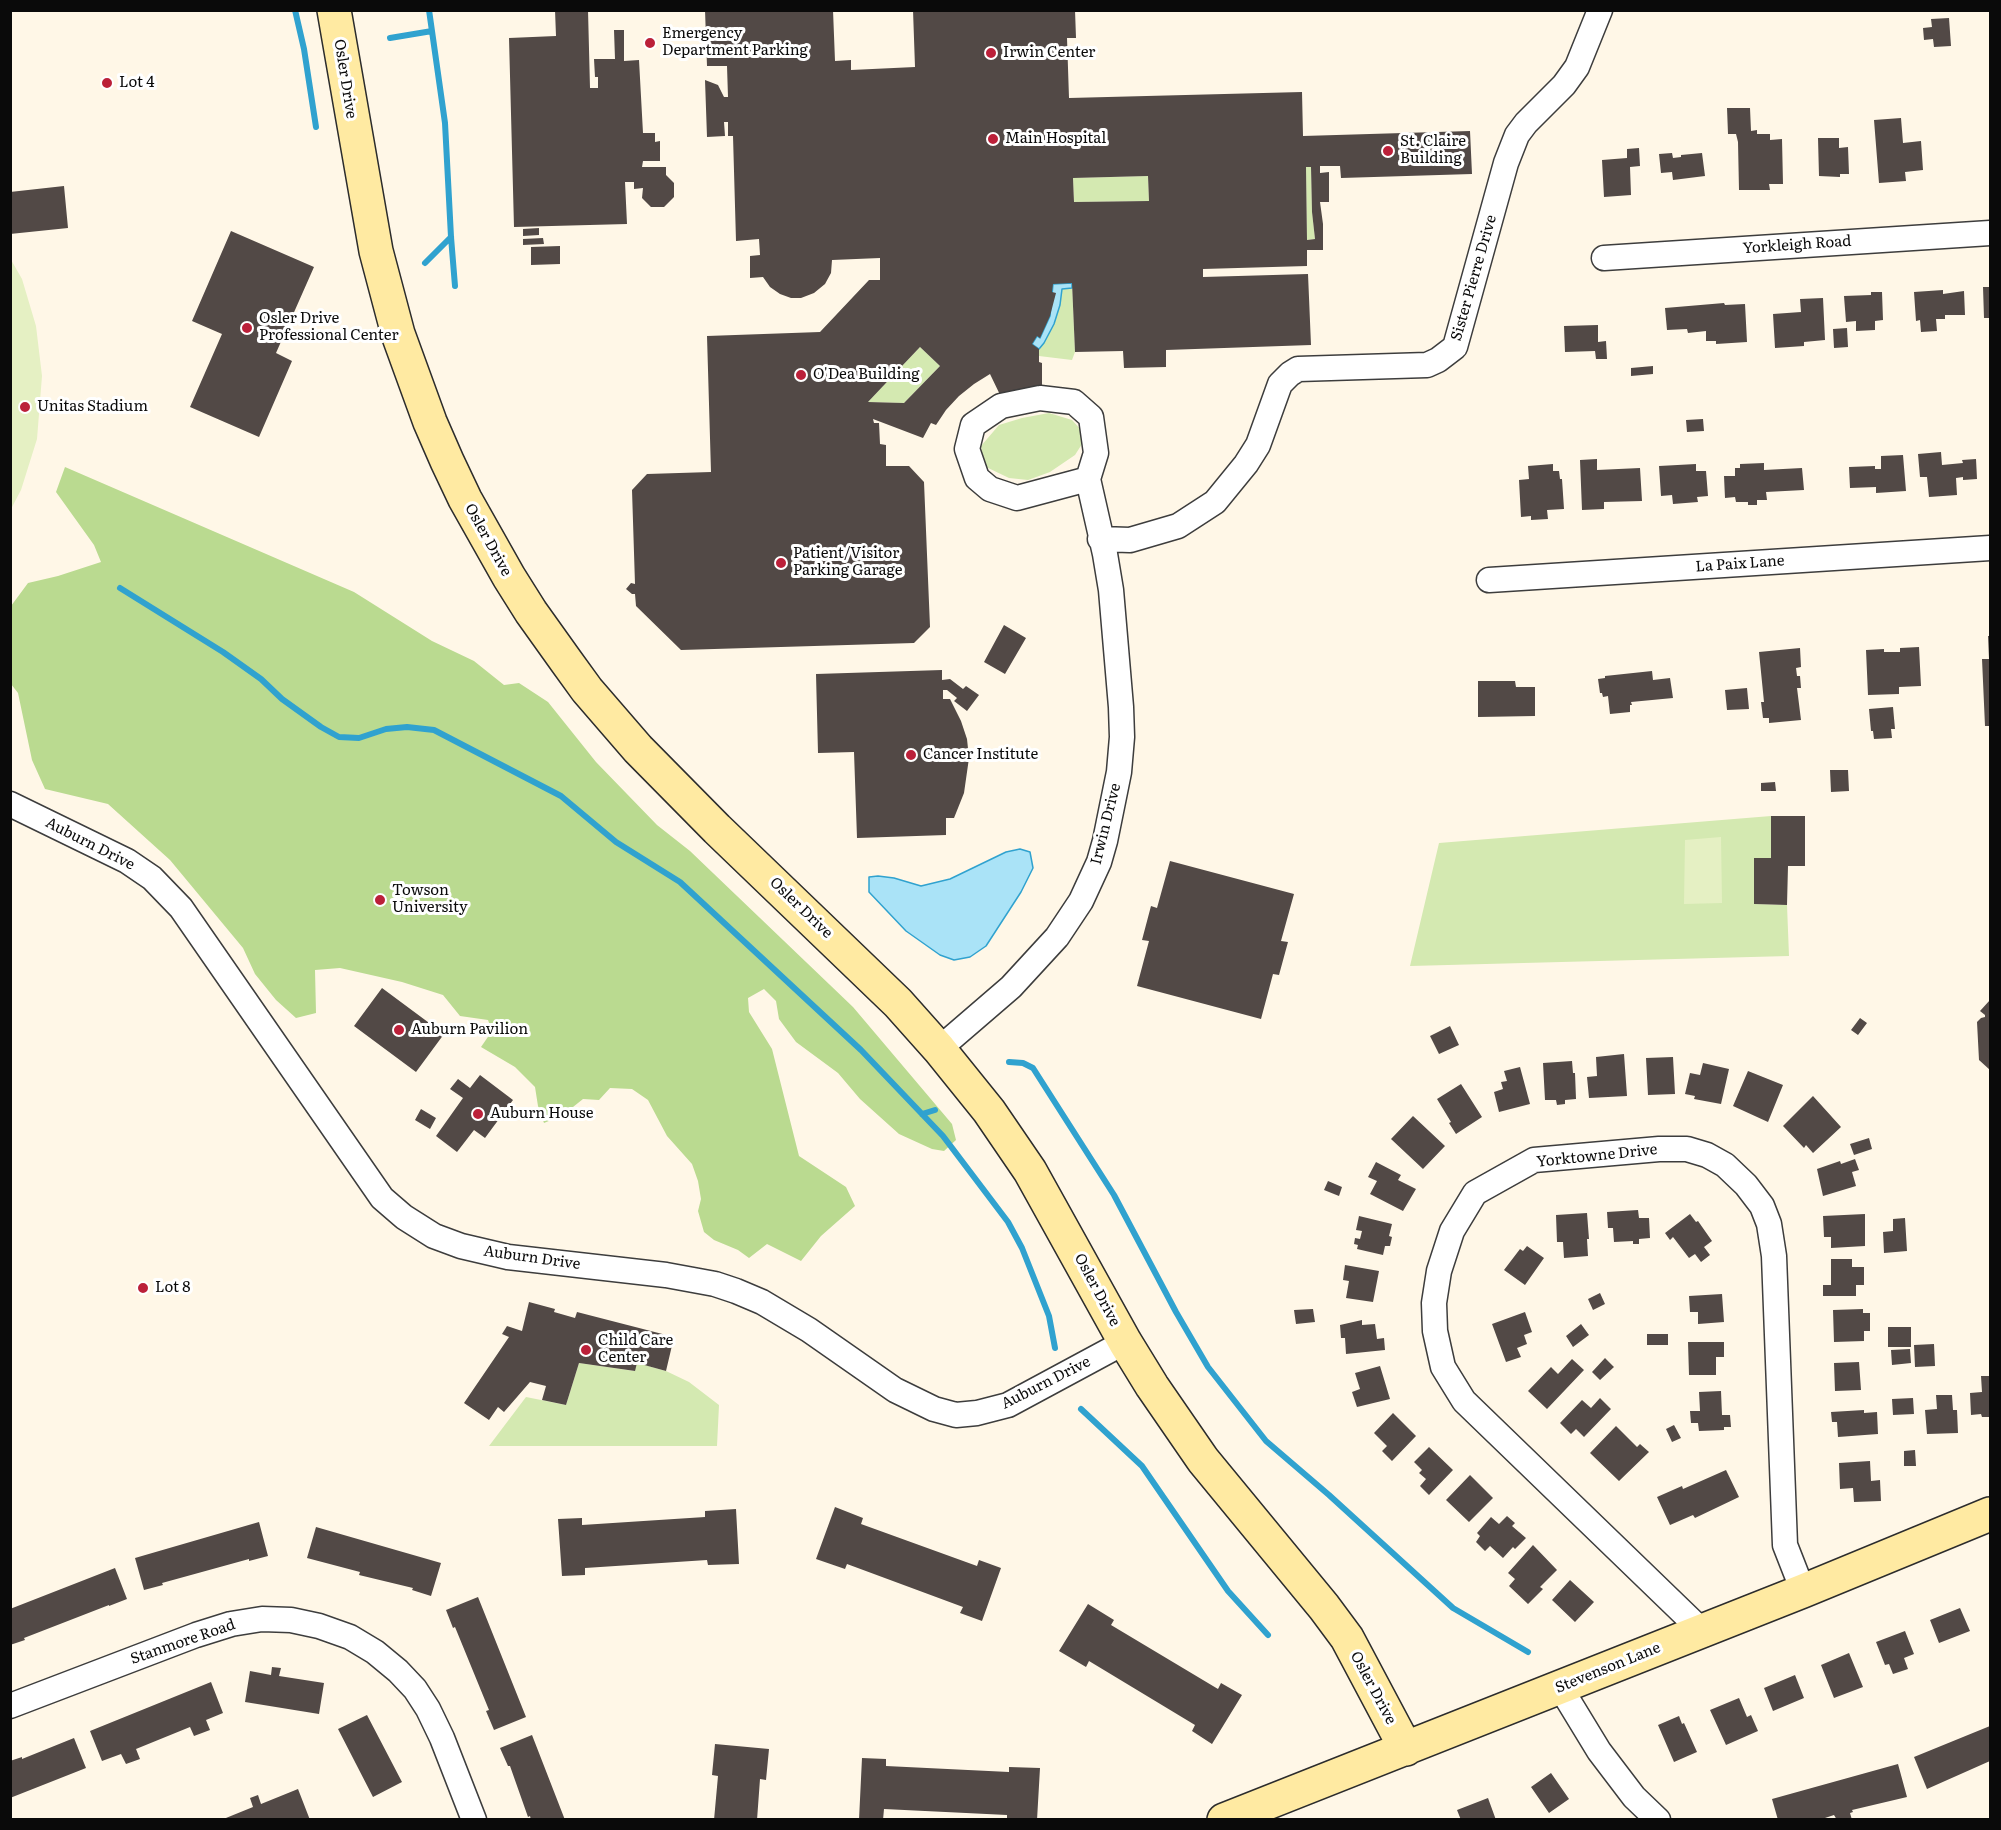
<!DOCTYPE html>
<html>
<head>
<meta charset="utf-8">
<style>
	body { margin:0 }
	#map { position:relative; width:2001px; height:1830px; overflow:hidden; background:#fff7e7; font-family:Literata,serif }
	canvas { display:block }
	.frame { position:absolute; inset:0; border:12px solid #0a0a0a; pointer-events:none }
</style>
</head>
<body>
<div id="map">
<canvas width="2001" height="1830"></canvas>
<div class="frame"></div>
</div>
<script>
const c = document.querySelector('canvas').getContext('2d');
c.lineJoin = 'round';
function paint(path, color) {
  c.fillStyle = color;
  c.fill(path, 'evenodd');
}
function toPath(rows) {
  const path = new Path2D();
  for (const r of rows) {
    path.moveTo(r[0], r[1]);
    for (let i = 2; i < r.length; i += 2) path.lineTo(r[i], r[i + 1]);
  }
  return path;
}
function strokePath(path, color, width, dash) {
  c.strokeStyle = color;
  c.lineWidth = width;
  c.lineCap = dash ? 'butt' : 'round';
  c.setLineDash(dash || []);
  c.stroke(path);
}
function drawText(font, color, halo, rows, align = 'center') {
  c.font = font + ' Literata,serif';
  c.lineWidth = 6;
  c.setLineDash([]);
  c.textBaseline = 'middle';
  c.strokeStyle = halo;
  c.fillStyle = color;
  for (const [text, x, y, turn = 0] of rows) {
    c.save();
    c.translate(x, y);
    c.rotate((+turn || 0) * Math.PI / 180);
    c.textAlign = isNaN(turn) ? turn : align;
    if (halo) c.strokeText(text, 0, 0);
    c.fillText(text, 0, 0);
    c.restore();
  }
}
paint(toPath([
	[1306,167,1311,167,1312,212,1315,239,1307,240],
	[1148,176,1149,201,1074,202,1073,178],
	[1072,283,1075,352,1072,360,1039,356,1037,336,1040,338,1050,316,1052,292],
	[920,347,940,366,904,403,868,402],
	[1049,413,1072,420,1082,431,1082,444,1075,455,1050,472,1028,480,1009,478,984,466,981,446,999,425,1022,418],
	[1771,816,1771,858,1754,858,1754,904,1787,905,1789,956,1410,966,1439,843],
	[579,1363,634,1371,637,1363,666,1371,689,1382,719,1405,717,1446,489,1446,526,1397,566,1405]
]), '#d4e9b1');
paint(toPath([
	[65,467,354,592,432,641,474,661,504,685,519,683,548,702,596,762,657,825,690,851,853,1007,952,1124,956,1140,944,1151,932,1149,899,1134,860,1099,838,1073,796,1042,779,1019,776,1001,764,989,748,998,749,1012,772,1049,799,1156,846,1187,855,1206,821,1236,801,1261,767,1244,749,1258,738,1250,714,1240,704,1232,698,1211,701,1199,698,1181,692,1164,667,1136,648,1100,632,1089,610,1088,599,1100,583,1099,563,1115,544,1123,538,1106,535,1087,515,1067,481,1047,492,1031,488,1020,460,1016,443,995,402,982,340,968,315,970,316,1013,296,1018,276,1000,255,974,243,948,170,860,108,804,45,789,32,760,18,693,11,684,11,606,28,583,58,576,101,562,94,545,56,492]
]), '#bada90');
paint(toPath([
	[10,258,22,279,36,326,42,376,37,439,21,490,11,509],
	[1721,837,1722,903,1684,904,1685,840]
]), '#e5f0c3');
const water = toPath([
	[1072,283,1072,288,1062,289,1060,305,1054,324,1044,343,1039,349,1032,344,1037,336,1040,338,1050,316,1053,284,1072,283],
	[1020,849,1030,852,1033,868,1021,892,986,946,970,957,954,960,940,955,906,931,869,892,869,877,878,876,894,878,921,886,950,879,1006,852,1020,849]
]);
paint(water, '#aae3f7');
strokePath(water, '#30a2cf', 1.5);
strokePath(toPath([
	[295,10,304,49,316,127],
	[429,10,445,123,451,237,455,286],
	[390,38,432,31],
	[425,263,451,237],
	[120,588,223,652,261,679,282,699,321,727,339,737,359,738,386,729,407,727,434,730,561,796,616,842,680,882,861,1050,943,1136,1008,1222,1022,1248,1049,1316,1055,1348],
	[1009,1062,1023,1063,1033,1068,1114,1195,1176,1312,1208,1367,1266,1441,1329,1495,1453,1608,1528,1652],
	[922,1114,935,1110],
	[1081,1409,1142,1466,1228,1591,1268,1635]
]), '#30a2cf', 6);
paint(toPath([
	[555,10,588,10,590,88,598,88,598,77,595,77,594,59,615,59,614,30,624,30,624,61,639,60,643,133,655,133,655,142,660,141,660,161,643,161,642,167,666,167,666,175,674,183,674,197,664,207,651,207,642,198,643,188,634,189,634,182,625,182,627,224,514,227,509,38,556,36],
	[705,10,833,10,835,61,851,60,851,70,915,67,913,10,1075,10,1076,38,1067,38,1069,98,1302,92,1303,136,1470,131,1472,174,1341,178,1340,166,1320,166,1320,173,1329,172,1329,202,1320,202,1323,224,1323,250,1307,250,1307,266,1203,269,1203,277,1308,274,1311,345,1166,350,1166,367,1124,368,1123,351,1075,352,1072,283,1053,284,1052,292,1056,293,1050,316,1040,338,1037,336,1032,344,1039,349,1039,362,1042,363,1042,392,1003,401,990,374,974,384,959,396,946,410,936,425,931,423,923,438,873,419,874,423,879,423,880,444,886,445,886,466,909,466,924,482,930,627,914,643,681,650,636,606,635,594,632,594,626,589,631,583,635,584,632,490,647,474,711,472,707,336,820,332,869,280,880,280,880,258,832,260,831,273,825,284,814,293,801,298,791,298,780,294,770,287,763,277,750,278,750,256,760,255,759,239,736,241,733,136,728,136,728,122,724,122,725,136,707,137,705,80,718,85,724,97,728,97,727,66,707,66],
	[1306,167,1311,167,1312,212,1315,239,1307,240],
	[1148,176,1149,201,1074,202,1073,178],
	[920,347,940,366,904,403,868,402],
	[1949,18,1951,46,1934,47,1933,39,1924,40,1923,28,1932,27,1931,19],
	[1727,108,1750,108,1751,131,1757,130,1757,134,1770,134,1770,140,1782,139,1783,184,1769,184,1770,190,1739,190,1738,142,1736,134,1728,134],
	[1901,118,1903,143,1921,141,1923,170,1905,172,1906,181,1879,183,1874,120],
	[1818,138,1839,138,1839,148,1848,147,1849,174,1840,174,1840,177,1819,176],
	[1639,148,1640,166,1630,167,1631,195,1604,197,1602,160,1627,158,1627,149],
	[1672,153,1673,158,1681,157,1681,155,1702,153,1705,176,1673,180,1672,172,1661,173,1659,154],
	[64,186,68,228,10,234,10,192],
	[539,228,539,235,523,236,523,229],
	[231,231,314,267,276,353,292,361,259,437,190,407,222,334,192,321],
	[543,238,544,244,523,245,523,239],
	[560,246,560,264,531,265,531,247],
	[1983,287,1990,287,1990,318,1984,318],
	[1943,290,1943,294,1964,291,1965,315,1945,315,1945,319,1936,319,1937,331,1921,332,1920,320,1916,321,1914,292],
	[1871,292,1882,292,1883,320,1875,321,1875,330,1856,331,1856,321,1846,322,1844,296,1871,295],
	[1823,298,1825,340,1804,342,1804,346,1775,348,1773,314,1801,312,1800,299],
	[1724,303,1725,305,1745,304,1747,342,1716,344,1716,341,1706,341,1706,331,1688,333,1687,329,1667,330,1665,308],
	[1598,325,1598,342,1606,341,1607,359,1596,359,1595,351,1565,352,1564,326],
	[1847,328,1848,347,1834,348,1833,329],
	[1653,366,1653,374,1631,376,1631,368],
	[1703,419,1704,431,1687,432,1686,420],
	[1941,452,1942,465,1963,463,1962,460,1976,459,1977,479,1963,480,1963,477,1956,478,1957,495,1929,497,1927,477,1920,477,1918,454],
	[1903,455,1906,491,1876,493,1876,487,1850,488,1849,467,1875,466,1875,469,1881,469,1881,456],
	[1597,459,1597,470,1640,468,1642,501,1604,502,1604,509,1582,510,1580,460],
	[1764,463,1764,470,1802,468,1804,490,1766,492,1767,500,1757,500,1757,505,1748,505,1748,502,1736,502,1735,497,1725,498,1724,476,1735,476,1735,468,1740,468,1740,464],
	[1553,464,1553,471,1559,471,1560,479,1562,479,1564,509,1547,510,1548,519,1531,520,1531,516,1521,517,1519,480,1529,479,1528,466],
	[1696,464,1696,471,1706,471,1708,496,1697,497,1698,502,1673,504,1672,495,1661,496,1659,466],
	[1004,625,1026,638,1005,674,984,662],
	[1988,636,1990,636,1990,726,1985,726,1982,659,1989,659],
	[1919,647,1921,686,1899,687,1899,694,1868,695,1866,650,1884,649,1884,652,1900,652,1900,648],
	[1800,648,1801,667,1796,668,1797,676,1800,676,1801,688,1797,688,1801,720,1769,723,1769,718,1763,718,1761,702,1764,702,1759,652],
	[942,670,942,680,950,679,963,689,966,686,979,695,967,711,954,701,957,698,947,690,943,690,943,699,950,699,961,721,967,739,969,758,964,793,954,818,946,818,946,835,857,838,854,752,818,753,816,674],
	[1652,671,1653,680,1670,678,1673,698,1631,702,1632,705,1630,705,1630,712,1610,714,1608,696,1603,697,1602,693,1600,693,1598,679,1605,678,1605,676],
	[1478,681,1515,681,1516,687,1535,687,1535,716,1478,717],
	[1747,688,1749,709,1727,710,1725,690],
	[1893,707,1895,729,1891,729,1892,738,1874,739,1873,731,1871,731,1869,709],
	[1830,770,1848,770,1849,791,1831,792],
	[1775,782,1776,791,1761,791,1761,783],
	[1771,816,1805,816,1805,866,1788,866,1787,905,1754,904,1754,858,1771,858],
	[1170,861,1294,894,1281,941,1288,942,1279,975,1273,974,1261,1019,1137,986,1149,941,1142,940,1151,906,1157,908],
	[382,988,444,1034,416,1072,354,1026],
	[1990,1000,1990,1070,1979,1060,1977,1022,1981,1018,1985,1017,1985,1015,1980,1011],
	[1860,1018,1867,1023,1858,1035,1851,1030],
	[1450,1026,1459,1045,1439,1054,1430,1036],
	[1624,1054,1627,1096,1589,1098,1587,1077,1597,1076,1596,1057],
	[1673,1057,1675,1094,1648,1095,1646,1058],
	[1572,1061,1573,1073,1575,1073,1576,1099,1565,1100,1565,1104,1557,1105,1556,1100,1545,1100,1543,1063],
	[1703,1063,1729,1069,1721,1104,1694,1099,1695,1096,1685,1094,1690,1073,1700,1075],
	[1520,1067,1530,1104,1499,1112,1494,1092,1503,1089,1501,1082,1507,1081,1504,1071],
	[1748,1071,1783,1085,1768,1122,1733,1106],
	[480,1075,513,1100,485,1138,474,1130,457,1152,436,1136,463,1098,450,1089,458,1079,470,1088],
	[1461,1084,1482,1117,1456,1134,1449,1123,1451,1122,1437,1099],
	[1813,1096,1841,1127,1813,1153,1806,1145,1804,1148,1783,1126],
	[421,1109,436,1118,430,1129,415,1120],
	[1413,1116,1445,1146,1423,1169,1391,1139],
	[1869,1138,1872,1149,1854,1155,1850,1144],
	[1855,1159,1859,1170,1852,1172,1856,1186,1823,1196,1817,1169,1840,1161,1841,1164],
	[1376,1162,1401,1175,1398,1180,1416,1189,1403,1211,1370,1194,1377,1181,1368,1177],
	[1328,1181,1342,1187,1339,1196,1324,1190],
	[1638,1210,1639,1218,1649,1218,1650,1238,1639,1239,1639,1244,1633,1244,1633,1241,1614,1242,1613,1228,1608,1228,1607,1212],
	[1587,1213,1589,1239,1587,1239,1588,1256,1564,1258,1563,1242,1557,1242,1556,1215],
	[1690,1214,1696,1222,1698,1221,1712,1241,1704,1247,1710,1255,1701,1262,1695,1254,1689,1258,1673,1237,1670,1240,1665,1233],
	[1865,1214,1865,1246,1831,1248,1831,1237,1824,1237,1823,1216],
	[1359,1216,1392,1224,1389,1236,1392,1237,1390,1246,1385,1246,1383,1255,1357,1249,1358,1245,1354,1244,1355,1238,1360,1239,1362,1231,1356,1230],
	[1905,1218,1907,1251,1884,1253,1883,1232,1893,1231,1893,1219],
	[1527,1246,1544,1258,1525,1285,1504,1270,1520,1249,1523,1251],
	[1831,1259,1852,1259,1852,1267,1864,1267,1864,1285,1856,1285,1856,1296,1823,1296,1823,1285,1831,1285],
	[1345,1265,1379,1271,1373,1302,1346,1298,1349,1281,1343,1280],
	[1600,1293,1605,1304,1593,1310,1588,1299],
	[1722,1294,1724,1322,1698,1324,1698,1312,1690,1312,1689,1296],
	[529,1302,555,1309,554,1312,575,1318,577,1312,674,1337,666,1371,637,1363,635,1371,579,1363,566,1405,542,1400,546,1386,530,1382,504,1412,498,1407,489,1420,464,1403,509,1337,502,1334,507,1326,522,1331],
	[1313,1309,1315,1322,1296,1324,1294,1310],
	[1863,1309,1863,1313,1870,1313,1870,1331,1864,1331,1864,1341,1834,1342,1833,1310],
	[1525,1312,1532,1332,1524,1335,1527,1344,1517,1348,1521,1357,1506,1362,1492,1324],
	[1362,1320,1362,1325,1375,1324,1377,1339,1384,1338,1385,1350,1346,1354,1345,1338,1341,1338,1340,1325],
	[1581,1324,1589,1335,1573,1347,1566,1336],
	[1888,1327,1911,1327,1911,1347,1888,1347],
	[1647,1334,1668,1334,1668,1345,1647,1345],
	[1688,1342,1724,1342,1724,1357,1716,1357,1716,1375,1689,1375],
	[1934,1344,1935,1366,1915,1367,1914,1345],
	[1910,1349,1911,1363,1892,1365,1891,1350],
	[1605,1358,1614,1367,1600,1380,1592,1372],
	[1572,1359,1584,1370,1547,1409,1528,1391,1551,1367,1558,1374],
	[1859,1362,1861,1390,1835,1391,1834,1363],
	[1380,1366,1390,1399,1357,1407,1352,1392,1360,1389,1355,1373],
	[1981,1376,1990,1376,1990,1417,1982,1417,1981,1414,1971,1415,1970,1393,1982,1392],
	[1721,1391,1722,1415,1730,1415,1731,1427,1724,1427,1724,1430,1699,1431,1698,1423,1691,1423,1690,1411,1700,1411,1699,1392],
	[1936,1395,1952,1395,1953,1410,1957,1410,1958,1433,1927,1434,1925,1410,1937,1409],
	[1600,1398,1611,1409,1584,1437,1576,1429,1571,1434,1560,1423,1582,1400,1591,1408],
	[1913,1398,1914,1414,1893,1415,1892,1399],
	[1864,1410,1864,1413,1877,1412,1878,1434,1838,1437,1837,1422,1832,1422,1831,1412],
	[1393,1413,1416,1436,1392,1461,1382,1451,1387,1446,1374,1433],
	[1674,1425,1681,1438,1672,1442,1666,1429],
	[1616,1426,1637,1447,1640,1444,1649,1452,1619,1481,1590,1453],
	[1429,1447,1453,1470,1429,1495,1420,1486,1426,1479,1419,1473,1422,1470,1414,1462],
	[1915,1450,1916,1466,1904,1466,1904,1451],
	[1870,1461,1871,1481,1880,1480,1881,1501,1854,1502,1853,1488,1840,1489,1839,1463],
	[1726,1470,1739,1497,1695,1518,1693,1515,1670,1525,1657,1497,1682,1486,1683,1489],
	[1470,1475,1493,1498,1469,1522,1446,1500],
	[835,1507,863,1518,861,1524,977,1566,979,1560,1001,1568,982,1621,960,1613,963,1607,847,1564,845,1569,816,1559],
	[736,1509,739,1564,708,1565,707,1560,585,1568,585,1575,562,1576,558,1519,582,1518,582,1525,705,1517,705,1511],
	[1507,1516,1515,1523,1512,1526,1526,1538,1515,1549,1513,1547,1503,1558,1490,1546,1485,1551,1476,1542,1480,1536,1477,1533,1491,1517,1499,1524],
	[259,1522,268,1556,249,1561,249,1559,162,1583,163,1585,144,1590,135,1558],
	[316,1527,441,1563,431,1596,412,1590,413,1588,359,1575,360,1572,307,1558],
	[1533,1545,1557,1570,1540,1587,1543,1589,1528,1604,1509,1586,1515,1579,1508,1573],
	[115,1568,127,1599,109,1606,109,1605,24,1638,25,1640,10,1645,10,1609],
	[1570,1580,1594,1602,1575,1622,1552,1600],
	[478,1597,526,1717,494,1730,486,1711,489,1710,455,1627,453,1628,446,1610],
	[1088,1604,1114,1620,1111,1625,1218,1689,1221,1683,1242,1695,1212,1744,1192,1731,1195,1725,1089,1661,1086,1667,1059,1651],
	[1960,1608,1970,1631,1939,1643,1930,1620],
	[1905,1631,1914,1654,1904,1658,1908,1669,1893,1674,1889,1664,1885,1665,1876,1642],
	[1849,1653,1863,1687,1834,1698,1821,1665],
	[272,1667,281,1668,279,1676,324,1683,319,1714,245,1702,250,1671,271,1675],
	[1795,1675,1804,1698,1773,1711,1764,1688],
	[211,1682,223,1713,206,1720,210,1730,194,1736,190,1727,136,1749,140,1759,126,1764,121,1754,102,1761,90,1731],
	[1739,1698,1747,1717,1751,1715,1758,1731,1726,1745,1710,1710],
	[367,1715,402,1782,373,1797,338,1729],
	[1679,1716,1682,1724,1684,1723,1697,1752,1674,1762,1658,1725],
	[1990,1726,1990,1761,1927,1789,1914,1757],
	[532,1735,565,1820,531,1820,530,1816,528,1817,510,1766,508,1766,500,1748],
	[74,1738,86,1768,10,1798,10,1761,22,1757,22,1759],
	[715,1744,769,1749,766,1780,760,1779,757,1820,714,1820,718,1776,712,1775],
	[862,1758,886,1759,886,1766,1009,1772,1009,1767,1040,1768,1037,1820,1007,1820,1007,1815,884,1809,883,1820,859,1820],
	[1898,1764,1907,1797,1852,1810,1853,1812,1850,1813,1852,1820,1837,1820,1834,1815,1819,1820,1778,1820,1772,1799],
	[1551,1773,1569,1799,1549,1813,1531,1787],
	[298,1789,310,1820,221,1820,253,1807,250,1798,258,1795,261,1804],
	[1488,1798,1496,1820,1461,1820,1457,1810]
]), '#524946');
const street = toPath([
	[1604,258,1990,233],
	[1040,398,1074,402,1091,417,1096,453,1088,479,1017,498,990,489,977,478,967,449,973,425,1001,406,1040,398],
	[1100,539,1130,540,1178,526,1215,502,1246,464,1258,445,1280,384,1290,374,1298,369,1427,365,1438,360,1455,347,1506,163,1517,135,1526,123,1564,85,1577,67,1600,10],
	[1489,580,1990,548],
	[10,804,127,861,152,878,181,908,382,1198,404,1217,434,1236,461,1246,508,1257,666,1275,715,1284,736,1291,762,1302,809,1330,895,1390,934,1409,956,1415,977,1413,1008,1405,1125,1342],
	[939,1049,1011,987,1057,937,1081,901,1099,862,1105,841,1119,772,1122,737,1121,707,1111,590,1105,554,1088,479],
	[1702,1631,1464,1401,1443,1367,1435,1331,1434,1303,1439,1271,1452,1231,1475,1193,1534,1160,1659,1149,1687,1149,1707,1155,1725,1165,1746,1185,1762,1206,1769,1224,1774,1256,1785,1545,1803,1591],
	[1560,1687,1599,1751,1634,1797,1658,1820],
	[10,1706,196,1635,231,1624,262,1619,291,1620,319,1626,350,1637,375,1652,398,1671,415,1689,428,1709,442,1738,474,1820]
]);
const secondary = toPath([
	[334,10,376,251,398,334,430,422,447,461,465,499,509,577,531,612,566,661,587,690,638,749,717,829,898,1003,939,1049,989,1111,1030,1171,1125,1342,1152,1386,1203,1460,1324,1607,1347,1638,1406,1749],
	[1224,1820,1803,1591,1990,1514]
]);
strokePath(street, '#3d3d3d', 27);
strokePath(secondary, '#2c2c2c', 36);
strokePath(street, '#fff', 24);
strokePath(secondary, '#ffeaa2', 33);
for (const [x, y, r, color] of [
	[650,43,6,"#bb2039"],
	[991,53,6,"#bb2039"],
	[107,83,6,"#bb2039"],
	[993,139,6,"#bb2039"],
	[1388,151,6,"#bb2039"],
	[247,328,6,"#bb2039"],
	[801,375,6,"#bb2039"],
	[25,407,6,"#bb2039"],
	[781,563,6,"#bb2039"],
	[911,755,6,"#bb2039"],
	[380,900,6,"#bb2039"],
	[399,1030,6,"#bb2039"],
	[478,1114,6,"#bb2039"],
	[143,1288,6,"#bb2039"],
	[586,1350,6,"#bb2039"]
]) {
  const dot = new Path2D();
  dot.arc(x, y, r, 0, 2 * Math.PI);
  c.fillStyle = color;
  c.fill(dot);
  strokePath(dot, '#fff', 2);
}
drawText('15px', '#0a0a0a', '#fff', [
	["Emergency",662,34],
	["Department Parking",662,51],
	["Irwin Center",1003,53],
	["Lot 4",119,83],
	["Main Hospital",1005,139],
	["St. Claire",1400,142],
	["Building",1400,159],
	["Osler Drive",259,319],
	["Professional Center",259,336],
	["O'Dea Building",813,375],
	["Unitas Stadium",37,407],
	["Patient/Visitor",793,554],
	["Parking Garage",793,571],
	["Cancer Institute",923,755],
	["Towson",392,891],
	["University",392,908],
	["Auburn Pavilion",411,1030],
	["Auburn House",490,1114],
	["Lot 8",155,1288],
	["Child Care",598,1341],
	["Center",598,1358]
], 'left');
drawText('15px', '#0a0a0a', '#fff', [
	["Osler Drive",345,79,81],
	["Yorkleigh Road",1797,245,-4],
	["Sister Pierre Drive",1474,278,-74],
	["Osler Drive",488,540,61],
	["La Paix Lane",1740,564,-4],
	["Irwin Drive",1106,824,-76],
	["Auburn Drive",90,844,27],
	["Osler Drive",801,908,44],
	["Yorktowne Drive",1597,1156,-6],
	["Auburn Drive",532,1258,8],
	["Osler Drive",1097,1290,62],
	["Auburn Drive",1046,1383,-27],
	["Stanmore Road",183,1642,-19],
	["Stevenson Lane",1608,1668,-22],
	["Osler Drive",1373,1688,62]
]);
</script>
</body>
</html>
